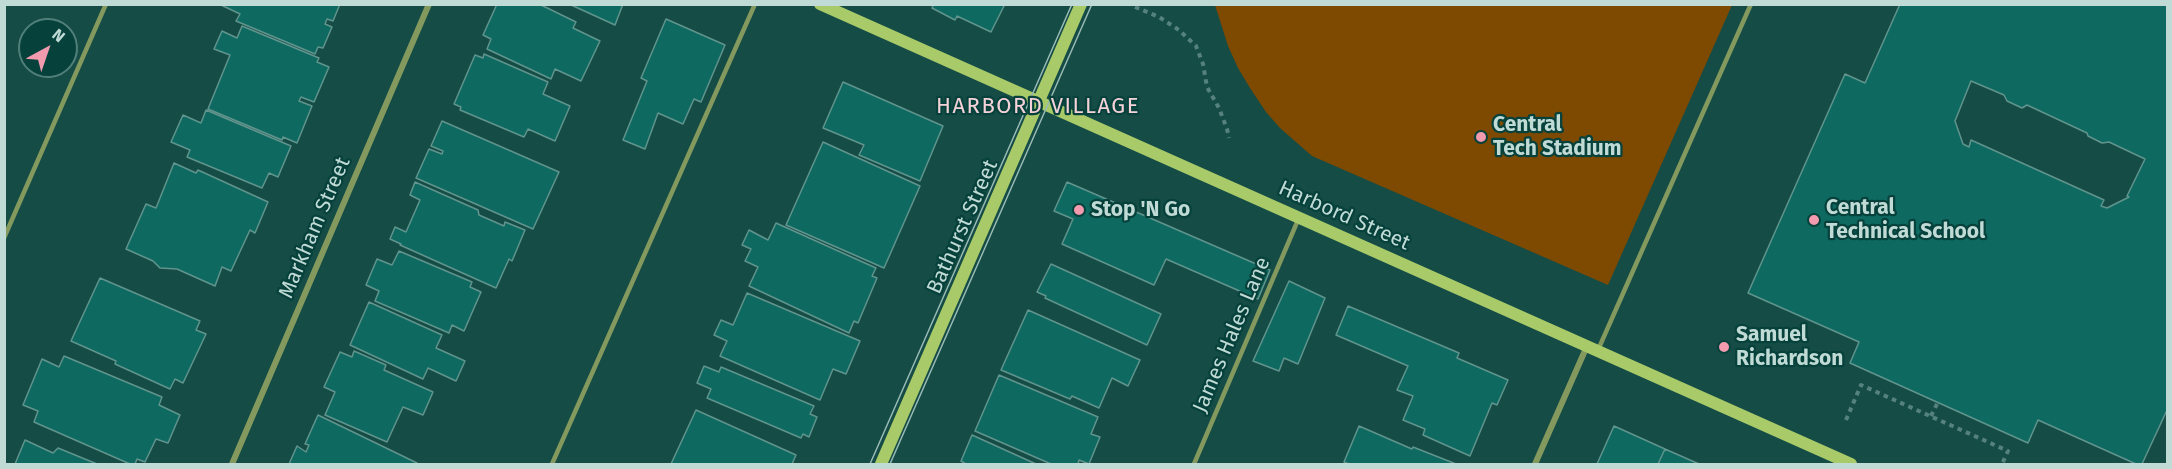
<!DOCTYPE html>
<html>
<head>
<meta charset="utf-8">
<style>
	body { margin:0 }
	#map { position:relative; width:2172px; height:469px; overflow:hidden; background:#154c46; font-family:"Fira Sans",sans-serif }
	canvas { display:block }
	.frame { position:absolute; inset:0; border:6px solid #c0dad6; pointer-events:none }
	.north { position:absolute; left:18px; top:18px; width:60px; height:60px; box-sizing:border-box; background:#06413b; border:2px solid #507e79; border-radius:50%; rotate:40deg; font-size:16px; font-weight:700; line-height:24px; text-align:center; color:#c0dad6 }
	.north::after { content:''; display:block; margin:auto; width:21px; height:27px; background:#f29aae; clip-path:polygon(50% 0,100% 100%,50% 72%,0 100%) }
</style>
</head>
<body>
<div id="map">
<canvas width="2172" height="469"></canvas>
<div class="frame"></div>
<div class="north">N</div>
</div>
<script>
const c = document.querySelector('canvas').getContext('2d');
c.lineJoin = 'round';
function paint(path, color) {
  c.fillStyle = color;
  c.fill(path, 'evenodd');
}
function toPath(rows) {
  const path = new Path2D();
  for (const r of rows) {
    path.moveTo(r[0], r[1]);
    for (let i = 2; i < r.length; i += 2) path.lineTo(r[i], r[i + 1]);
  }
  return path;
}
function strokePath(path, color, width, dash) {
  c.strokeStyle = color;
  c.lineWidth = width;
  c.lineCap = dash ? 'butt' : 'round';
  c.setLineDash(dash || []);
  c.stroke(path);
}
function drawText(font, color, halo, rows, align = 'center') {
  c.font = font + ' "Fira Sans",sans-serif';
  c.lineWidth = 4.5;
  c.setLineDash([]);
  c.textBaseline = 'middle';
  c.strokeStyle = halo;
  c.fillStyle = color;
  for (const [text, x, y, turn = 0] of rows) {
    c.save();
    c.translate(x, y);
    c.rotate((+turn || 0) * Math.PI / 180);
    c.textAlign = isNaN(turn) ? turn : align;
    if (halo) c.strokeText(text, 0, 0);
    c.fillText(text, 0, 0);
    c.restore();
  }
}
paint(toPath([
	[1215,5,1215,4,1732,5,1608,285,1312,156,1280,128,1266,112,1250,88,1238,68,1228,46]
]), '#7e4900');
const building = toPath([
	[219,4,340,4,333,21,327,19,325,24,332,27,323,48,318,47,315,54,236,21,240,14,219,4],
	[497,4,539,4,576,22,573,28,600,41,581,81,555,69,551,79,487,49,491,39,483,35,497,4],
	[569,4,623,4,615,25,569,4],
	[929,4,1005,4,991,32,957,16,955,20,932,8,933,6,929,4],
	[1900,4,2168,4,2168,408,2142,464,2136,464,2038,420,2028,443,1850,363,1859,342,1748,293,1845,74,1865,83,1900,4],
	[1971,81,2004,95,2007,101,2022,108,2027,105,2087,133,2088,136,2102,143,2109,142,2145,159,2127,196,2129,197,2107,208,2101,206,2104,200,1971,140,1969,147,1963,144,1955,121,1971,81],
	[666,19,725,45,701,102,694,99,683,124,658,113,645,149,623,140,647,81,641,78,666,19],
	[242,26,319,58,317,62,329,67,314,102,301,97,299,101,312,106,297,143,283,137,282,140,208,109,230,55,214,49,222,31,237,38,242,26],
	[484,54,548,82,543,94,570,106,555,141,528,129,524,137,460,110,461,107,454,104,475,55,483,58,484,54],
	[843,82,943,126,920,181,859,155,864,145,823,128,843,82],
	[206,110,291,146,278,177,269,173,262,188,187,157,190,150,171,142,183,115,201,123,206,110],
	[442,121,559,172,533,229,416,178,429,149,442,154,443,151,431,146,442,121],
	[823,142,920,186,884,268,786,225,823,142],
	[174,163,196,173,198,170,268,202,255,233,250,230,231,271,222,267,215,286,177,269,160,268,153,261,126,249,146,204,156,208,174,163],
	[415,182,478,210,479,215,504,226,505,222,525,230,512,261,509,259,496,288,400,245,401,244,390,239,395,227,406,232,420,200,410,195,415,182],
	[1067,182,1270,270,1258,299,1166,259,1154,285,1062,244,1073,219,1054,211,1067,182],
	[776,223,876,268,872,276,877,278,858,323,854,321,849,333,749,286,758,267,745,261,751,249,742,245,749,230,768,240,776,223],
	[399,251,472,282,470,287,481,292,464,331,452,325,449,333,375,301,379,291,366,285,377,259,392,265,399,251],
	[1051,264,1161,314,1147,345,1045,298,1046,296,1037,292,1051,264],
	[100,278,200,321,196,330,206,334,183,383,175,379,170,389,115,364,116,361,71,341,100,278],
	[1289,281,1325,298,1298,364,1284,358,1279,371,1253,361,1289,281],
	[747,293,860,341,846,374,833,369,820,400,720,356,727,341,714,335,721,320,733,325,747,293],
	[369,302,442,335,436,348,465,361,456,381,428,368,423,379,350,345,369,302],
	[1348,306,1459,353,1457,358,1508,380,1497,405,1492,403,1470,456,1423,435,1425,429,1403,420,1413,396,1397,390,1408,366,1336,335,1348,306],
	[1028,310,1140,360,1128,386,1112,378,1099,408,1072,396,1070,399,1001,370,1028,310],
	[354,351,386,365,384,370,433,392,423,415,403,407,387,442,325,415,335,392,324,387,340,352,352,357,354,351],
	[64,356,162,397,159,405,180,415,168,443,156,439,145,462,137,459,135,464,130,464,34,422,38,411,23,405,42,359,59,367,64,356],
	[704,366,719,372,721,367,814,406,810,414,817,417,809,437,803,434,801,438,707,398,711,389,697,383,704,366],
	[999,375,1098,417,1091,434,1100,437,1089,464,1079,460,1078,464,1051,464,975,431,999,375],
	[696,410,796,455,792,464,671,464,696,410],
	[318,415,417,463,417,464,289,464,297,446,306,452,309,445,305,444,318,415],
	[1359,426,1412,449,1413,447,1456,464,1349,464,1344,462,1359,426],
	[1614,426,1665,449,1658,464,1597,464,1614,426],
	[972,435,1036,464,966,464,961,461,972,435],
	[25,440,53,453,58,448,97,464,15,464,25,440],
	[1665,449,1699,464,1658,464,1665,449]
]);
paint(building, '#0e6a61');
strokePath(building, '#60948d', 1.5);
strokePath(toPath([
	[1135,7,1159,17,1179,30,1196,46,1203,64,1207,87,1219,108,1227,129,1229,138],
	[1931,416,1938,402],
	[1846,420,1861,385,2008,451,2002,464]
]), '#56827d', 4, [4.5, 4.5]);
strokePath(toPath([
	[4,238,106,4],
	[1598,350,1751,4],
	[552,464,755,4],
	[1194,464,1298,220]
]), '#84995e', 4.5);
strokePath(toPath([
	[232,464,429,4],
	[1535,464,1587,346]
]), '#84995e', 6);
strokePath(toPath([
	[820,4,1851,464],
	[881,464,1081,4]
]), '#a9ca68', 12);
strokePath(toPath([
	[870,464,1072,4],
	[890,464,1092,4]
]), '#99bab5', 1.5);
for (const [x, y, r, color] of [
	[1481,137,6,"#f29aae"],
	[1079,210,6,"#f29aae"],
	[1814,220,6,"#f29aae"],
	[1724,347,6,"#f29aae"]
]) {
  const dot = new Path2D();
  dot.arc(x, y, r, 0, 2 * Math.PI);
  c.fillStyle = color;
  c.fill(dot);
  strokePath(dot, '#06413b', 2);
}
drawText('bold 21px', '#c0dad6', '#06413b', [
	["Central",1493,125],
	["Tech Stadium",1493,149],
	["Central",1826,208],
	["Technical School",1826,232],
	["Stop 'N Go",1091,210],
	["Samuel",1736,335],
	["Richardson",1736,359]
], 'left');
drawText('21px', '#c0dad6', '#06413b', [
	["Harbord Street",1344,216,24],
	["Bathurst Street",963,227,-66],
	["Markham Street",315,228,-67],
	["James Hales Lane",1232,335,-67]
]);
c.letterSpacing = '1.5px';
drawText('22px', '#f4d2d8', '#06413b', [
	["HARBORD VILLAGE",1038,107]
]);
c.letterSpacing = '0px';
</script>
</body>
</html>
